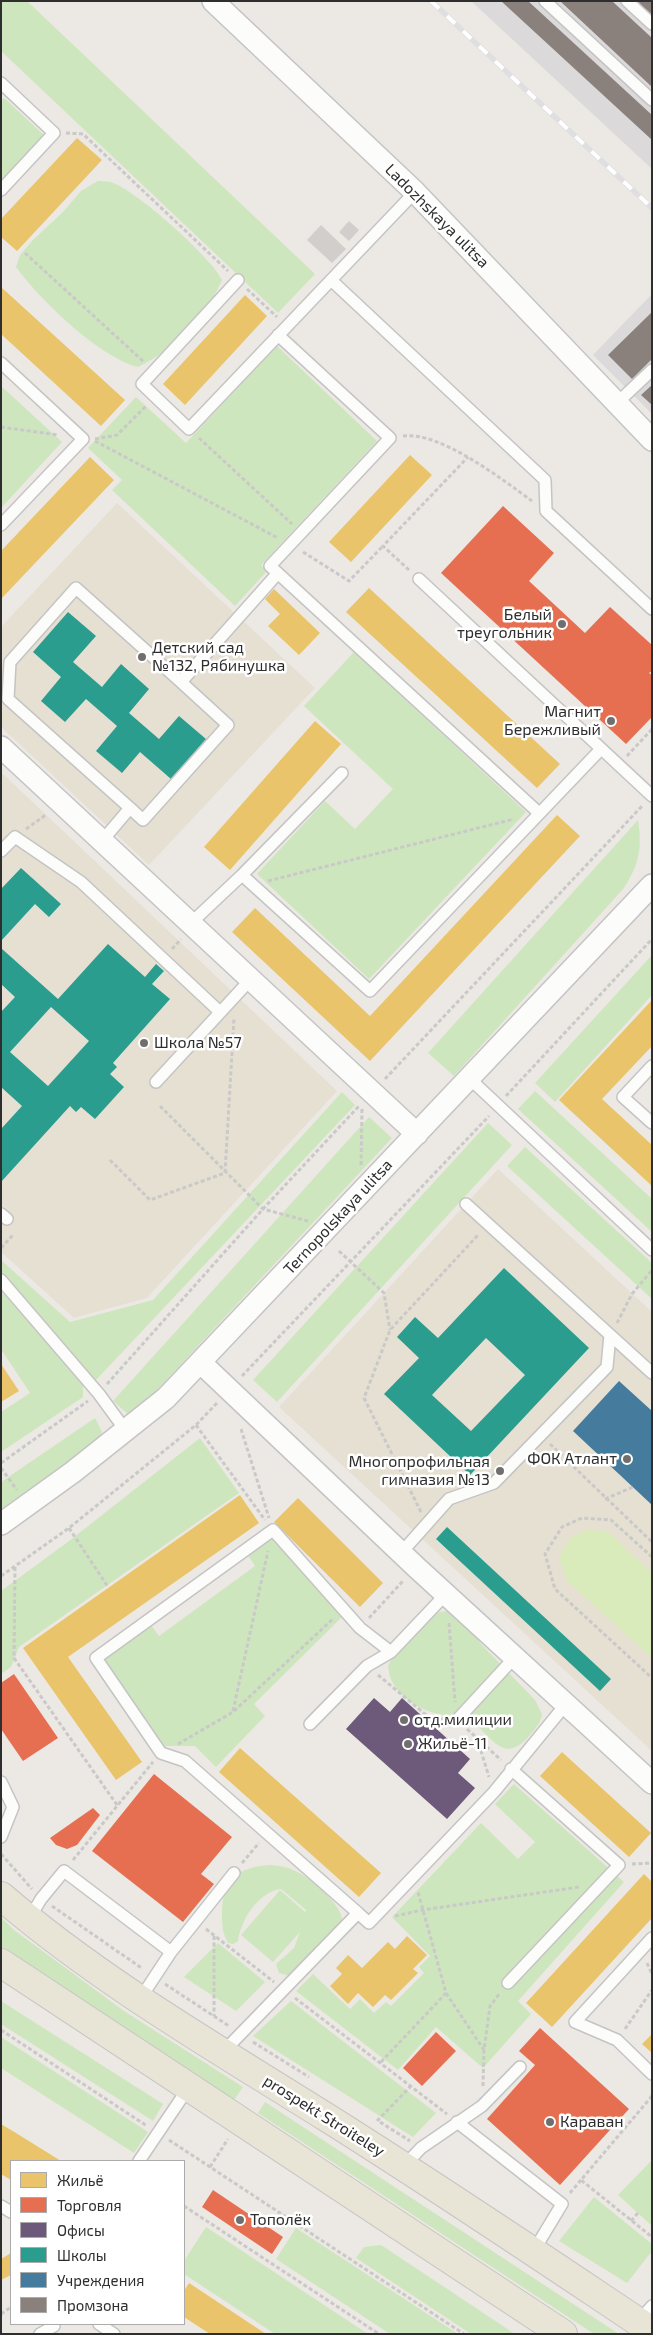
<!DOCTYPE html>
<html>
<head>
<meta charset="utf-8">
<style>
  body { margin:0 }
  #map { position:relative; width:653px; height:2335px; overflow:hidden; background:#ece8e4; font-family:"Exo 2",sans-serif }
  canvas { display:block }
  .frame { position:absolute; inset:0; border:2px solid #2e2e2e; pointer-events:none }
  .legend { position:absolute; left:10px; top:2160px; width:175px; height:165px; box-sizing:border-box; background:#fff; border:1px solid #ababab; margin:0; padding:6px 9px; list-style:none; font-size:15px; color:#2e2e2e }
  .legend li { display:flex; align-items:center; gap:10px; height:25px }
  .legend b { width:25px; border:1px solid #ababab }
</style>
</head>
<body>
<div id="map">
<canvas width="653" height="2335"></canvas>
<div class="frame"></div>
<ul class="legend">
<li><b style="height:14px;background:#e9c46a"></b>Жильё</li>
<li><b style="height:14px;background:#e76f51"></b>Торговля</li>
<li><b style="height:14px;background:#6d597a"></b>Офисы</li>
<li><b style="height:14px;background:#2a9d8f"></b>Школы</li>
<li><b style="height:14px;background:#457b9d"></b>Учреждения</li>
<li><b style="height:14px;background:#8a817c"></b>Промзона</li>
</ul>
</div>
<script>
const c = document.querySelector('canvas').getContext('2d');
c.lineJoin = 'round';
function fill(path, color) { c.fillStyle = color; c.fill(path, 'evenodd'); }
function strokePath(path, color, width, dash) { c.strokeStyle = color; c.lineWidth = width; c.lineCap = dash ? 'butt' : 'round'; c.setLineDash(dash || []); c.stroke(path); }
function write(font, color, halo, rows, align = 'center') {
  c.font = font + ' "Exo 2",sans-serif'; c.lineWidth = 5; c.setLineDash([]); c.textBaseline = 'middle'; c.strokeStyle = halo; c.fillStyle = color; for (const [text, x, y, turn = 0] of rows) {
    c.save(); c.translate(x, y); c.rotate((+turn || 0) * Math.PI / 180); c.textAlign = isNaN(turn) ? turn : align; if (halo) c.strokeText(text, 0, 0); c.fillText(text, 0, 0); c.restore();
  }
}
fill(new Path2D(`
  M471,1h181v168z
  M652,294v120l-59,-59z`), '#dcd9db');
fill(new Path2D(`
  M117,503l198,185 -166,177 -148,-138v-100z
  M1,772l336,319 -190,207 -73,20 -73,-66z
  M498,1169l154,143v439l-373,-344z`), '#e6e0d3');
fill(new Path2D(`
  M1,1h26l288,273 -37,39 -277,-262z
  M4,98l41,38 -44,46v-81z
  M98,181c3,0 8,0 12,1 23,5 103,77 112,98 -16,36 -48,70 -84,87 -39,-10 -99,-68 -122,-100l4,-12 13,-15 30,-28 18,-21z
  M277,346l100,95 -116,124 6,6 -32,35 -123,-116 10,-10 -34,-32 48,-51 50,46z
  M1,386l61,56 -61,66z
  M354,652l172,160 -157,167 -112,-105 68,-73 30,28 38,-40 -89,-83z
  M638,820c4,28 2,43 -14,68l-170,188 -26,-23z
  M652,955v40l-97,107 -20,-19z
  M535,1091l117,108v33l-134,-123z
  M342,1092l13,13 -260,276 -94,-106v-15l69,62 83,-22z
  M369,1117l23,21 -236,253 -27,24 -16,-14z
  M488,1123l24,22 -235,257 -24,-22z
  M525,1147l127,116v36l-145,-133z
  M1,1291l82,91v15l-82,55v-40l29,-19 -29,-44z
  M95,1418l7,14 -4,9 -97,72v-31z
  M200,1438l39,55 -220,154 -8,20 -10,7v-83l68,-50z
  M271,1538l72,78 -89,88 11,12 -49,51 -21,-21h-33l-60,-88 49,-33 8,11 96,-70 -8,-12z
  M448,1611l20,13 13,20 54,56 7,14c-1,9 -7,15 -13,22 -27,32 -40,-5 -61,-18 -8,-5 -15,-3 -23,-3 -20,-2 -44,-15 -53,-34 -3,-4 -3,-11 -4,-15l6,-12 45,-42z
  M514,1784l110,98 -106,119 13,13 -48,54 -47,-41 -38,43 -102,-79 17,-17 37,35 10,-10 14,14 12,-11 5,4 33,-33 -5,-6 11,-11 -38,-39 89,-94 37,36 17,-17 -40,-38z
  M270,1865c7,1 16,1 23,5 16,6 52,36 49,53l-52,53 -11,-3 -3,-9 18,-16 6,-16 -27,30 -32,-27 39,-45 25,22 1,-2 -25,-21c-23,3 -40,31 -43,52l-5,3 -5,-1c-6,-11 -6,-18 -6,-30 0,-33 16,-46 48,-48z
  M1,1917l13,13 110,81 119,76 -11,16 -231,-151z
  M218,1943l47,39 -29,29 -52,-34z
  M1,2001l162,103 -10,17 -152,-97z
  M291,2001l145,112 -23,24 -160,-101z
  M1,2037l147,95 -14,21 -133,-85z
  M265,2102l354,232h-25l-336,-221z
  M652,2160v66l-34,-31z
  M594,2197l58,47v7l-25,32 -68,-42z
  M206,2227l162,107h-93l-91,-60v-13z
  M296,2228l162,106h-68l-114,-75z
  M381,2245l134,89h-44l-115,-76 8,-11z`), '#cee6be');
fill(new Path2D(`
  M586,1530l21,1 45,42v85l-85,-77 -8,-24 11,-19z`), '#d9eabb');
fill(new Path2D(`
  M77,138l25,22 -85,91 -16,-14v-18z
  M1,287l124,113 -24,26 -100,-92z
  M245,295l22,21 -82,89 -22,-21z
  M410,455l22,20 -81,87 -22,-20z
  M90,457l24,23 -113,119v-48z
  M369,588l191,176 -23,24 -191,-176z
  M274,589l46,44 -21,22 -31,-29 12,-12 -15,-15z
  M315,721l26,23 -111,126 -26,-23z
  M557,815l23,21 -210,225 -138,-129 23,-24 115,108z
  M652,1000v46l-50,53 50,46v41l-93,-86z
  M1,1364l18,27 -18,11z
  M240,1495l19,28 -191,134 74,105 -26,18 -93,-132z
  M298,1498l85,85 -23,24 -86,-85z
  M240,1748l141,125 -22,24 -140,-125z
  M562,1752l89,81 -22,24 -89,-81z
  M644,1874l8,8v36l-100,109 -26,-24z
  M407,1936l20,19 -14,14 5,4 -27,27 -6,-5 -12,12 -15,-14 -10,11 -18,-18 12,-12 -6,-6 12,-13 14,13 26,-26 7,7z
  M652,2034v19l-10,-9z
  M1,2124l15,9 45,28h-50v19l-10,-6z
  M11,2253v22l-10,5v-21z
  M189,2283l77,51h-56l-26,-17v-26z`), '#e9c46a');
fill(new Path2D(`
  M503,506l51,47 -25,28 56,52 25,-26 42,38v26l-3,2 3,2v42l-26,27 -185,-171z
  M14,1674l44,64 -35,23 -22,-32v-46z
  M154,1774l78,63 -31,37 13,10 -31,38 -91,-71z
  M93,1808l7,7 -23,30 -10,4 -11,-4 -6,-7z
  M540,2028l89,81 -69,76 -73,-66 48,-54 -16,-14z
  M436,2032l20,19 -34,35 -19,-18z
  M213,2190l70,47 -11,17 -70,-47z`), '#e76f51');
fill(new Path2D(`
  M374,1698l16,14 12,-14 68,61 -12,14 17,15 -28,31 -101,-90z`), '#6d597a');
fill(new Path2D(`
  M68,612l28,24 -23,26 29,25 19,-23 28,25 -20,24 30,26 20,-23 27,23 -35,40 -31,-27 -18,21 -26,-22 21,-25 -31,-27 -21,23 -24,-21 20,-24 -28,-25z
  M21,868l40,36 -12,13 -14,-13 -34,37v-52z
  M108,944l37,33 11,-13 8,7 -12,13 18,15 -57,64 4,4 -7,7 14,13 -29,32 -14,-12 -5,5 -6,-6 -69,76v-53l21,-23 -21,-19v-75l14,-15 -14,-13v-36l57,51zM51,1007l38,34 -41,45 -38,-34z
  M504,1268l85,80 -119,127 -86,-81 35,-36 -22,-21 18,-20 23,21zM486,1338l39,37 -54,56 -39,-36z
  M447,1527l164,152 -11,12 -164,-152z`), '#2a9d8f');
fill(new Path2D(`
  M619,1381l33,30v94l-79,-74z`), '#457b9d');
fill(new Path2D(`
  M501,1h27l124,114v25z
  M560,1h52l40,37v49z
  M637,1h15v14z
  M652,312v47l-20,20 -24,-24z
  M652,385v20l-11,-10z`), '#8a817c');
fill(new Path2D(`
  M349,221l10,9 -10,11 -10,-9z
  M321,225l25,24 -14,14 -25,-23z`), '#d1cecb');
const service = new Path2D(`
  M545,1l107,99
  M627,1l25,23
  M1,83l53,50 -53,57
  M238,280l-96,104 47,45 226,-237
  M331,280l214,200 1,31 106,98
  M278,335l112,103 -120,128 269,247
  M1,363l82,76 -82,86
  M617,403l35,-33
  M419,579l233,217
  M130,808l-122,-109 2,-37 66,-74 105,94
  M102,841l28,-33 13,12 85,-95 -47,-43 97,-109
  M1,851l14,-14 66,45 139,130
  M242,875l128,116 231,-242
  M191,923l51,-48 100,-102
  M652,1066l-29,31 29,26
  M469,1078l183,172
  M156,1082l95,-103
  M466,1204l186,169
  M1,1214l6,5
  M1,1280l98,114 27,37
  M401,1553l48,-54 45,-16 113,-116 3,-32
  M457,1720l58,-63
  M310,1724l57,-58 24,-14 55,-58
  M1,1782l12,25 -12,30
  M358,1913l-173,-152 -24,-8 -65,-95 177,-128 87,98 31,24
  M29,1919l12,-20 23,-28 107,81
  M652,1938l-77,84 42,18 35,34
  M508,1983l111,-118 -108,-96
  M140,1999l31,-47 63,-79
  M223,2052l135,-139 11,10 125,-131 72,-88
  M457,2122l105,82 -29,48
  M139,2161l50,-74
  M404,2166l17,-18 61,-42 38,-39
  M1,2206l10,6
  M638,2322l14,-16
  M99,2324l15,10
  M40,2334l14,-8`);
const minor = new Path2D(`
  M213,1l202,191 237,248
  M1,747l416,387
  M200,1362l216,205 236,216
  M1,1524l72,-52 93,-74 486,-513`);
const primary = new Path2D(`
  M1,1896c99,85 215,152 325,221 110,69 218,142 326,214
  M1,1963l562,371`);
strokePath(service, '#c5c4c5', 14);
strokePath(minor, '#c5c4c5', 24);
strokePath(primary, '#c6c5c4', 30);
strokePath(new Path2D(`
  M66,133l17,1 145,137
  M25,253l119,109
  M247,289l30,28
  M1,427l57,8
  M403,436c37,-5 100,44 129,65
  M199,438l93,86
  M95,439l22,-4 29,-29
  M95,441l183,97
  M303,552l46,29 34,-35
  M409,570l-26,-24 85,-89
  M627,756l25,-27
  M26,829l21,-15
  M268,881l246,-62
  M172,949l9,-10
  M385,1079l258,-274
  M506,1096l146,-157
  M160,1106l103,103 45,12
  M110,1160l40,40 75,-27 9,-155
  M361,1165l1,-56
  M1,1248l12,-13
  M339,1251l45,42 6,37
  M617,1323l15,-29 20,-24
  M242,1376l247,-260
  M107,1384l156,-175 97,-104
  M196,1425l69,95
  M241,1429l28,89
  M550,1444l102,98
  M1,1463l87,-62
  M1,1468l16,22
  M605,1499l28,-12
  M421,1512l-57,-114 26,-68 89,-96
  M69,1528l39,59
  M652,1557l-41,-37 -29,-2 -20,9 -17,27 10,35 97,89
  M15,1567l-1,91 103,147
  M1,1576l68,-48 127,-103 21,-22
  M369,1618l34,-37
  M449,1623l6,79
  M378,1675l53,44h13
  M233,1711l35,-160
  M467,1729l34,31
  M477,1738l12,39
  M178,1744l55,-32 101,-94
  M1,1854l31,35
  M73,1860l80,-98
  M242,1863l17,-20
  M632,1864l20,-1
  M52,1906l91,63
  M395,1916l27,-6 157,-23
  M206,1929l68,53
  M214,1936v80
  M647,1963l5,11
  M165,1984l64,42
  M446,1993l38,57
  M295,1998l152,116
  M625,2029l27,-39
  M1,2030l146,96
  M253,2042l56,35
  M381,2062l65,-69 -28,-101
  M483,2086l1,-36 6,-44 10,-13
  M652,2096l-71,84 71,57
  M377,2121l34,-35
  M380,2122l30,19
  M169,2140l295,194
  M210,2167l18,-28
  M570,2193l11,-13
  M184,2206l195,128
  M631,2221l7,-8
  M1,2314l10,-7`), '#c9c9c8', 3, [4, 2.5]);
strokePath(service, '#fcfcfb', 11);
strokePath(minor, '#fcfcfb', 21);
strokePath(primary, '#e8e4d6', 28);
const rail = new Path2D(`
  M431,1l221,207`);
strokePath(rail, '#dfdfe1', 5.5);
strokePath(rail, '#fff', 4, [11]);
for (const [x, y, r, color] of [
  [562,624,5,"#706f6e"],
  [142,657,5,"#706f6e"],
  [611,721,5,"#706f6e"],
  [144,1043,5,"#706f6e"],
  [627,1459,5,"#706f6e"],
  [500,1471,5,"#706f6e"],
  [404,1720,5,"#706f6e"],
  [408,1744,5,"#706f6e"],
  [550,2122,5,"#706f6e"],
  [240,2220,5,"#706f6e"]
]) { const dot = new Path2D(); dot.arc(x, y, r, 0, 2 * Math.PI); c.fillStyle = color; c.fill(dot); strokePath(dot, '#fff', 2); }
write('16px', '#2e2e2e', '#fff', [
  ["Ladozhskaya ulitsa",437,216,45],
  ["Ternopolskaya ulitsa",338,1217,-47],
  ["prospekt Stroiteley",324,2116,32]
]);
write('16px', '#2e2e2e', '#fff', [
  ["Белый",552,615,"right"],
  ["треугольник",552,633,"right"],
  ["Детский сад",152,648],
  ["№132, Рябинушка",152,666],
  ["Магнит",601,712,"right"],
  ["Бережливый",601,730,"right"],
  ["Школа №57",154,1043],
  ["ФОК Атлант",617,1459,"right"],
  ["Многопрофильная",490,1462,"right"],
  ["гимназия №13",490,1480,"right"],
  ["отд.милиции",414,1720],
  ["Жильё-11",418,1744],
  ["Караван",560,2122],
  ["Тополёк",250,2220]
], 'left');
</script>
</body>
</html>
